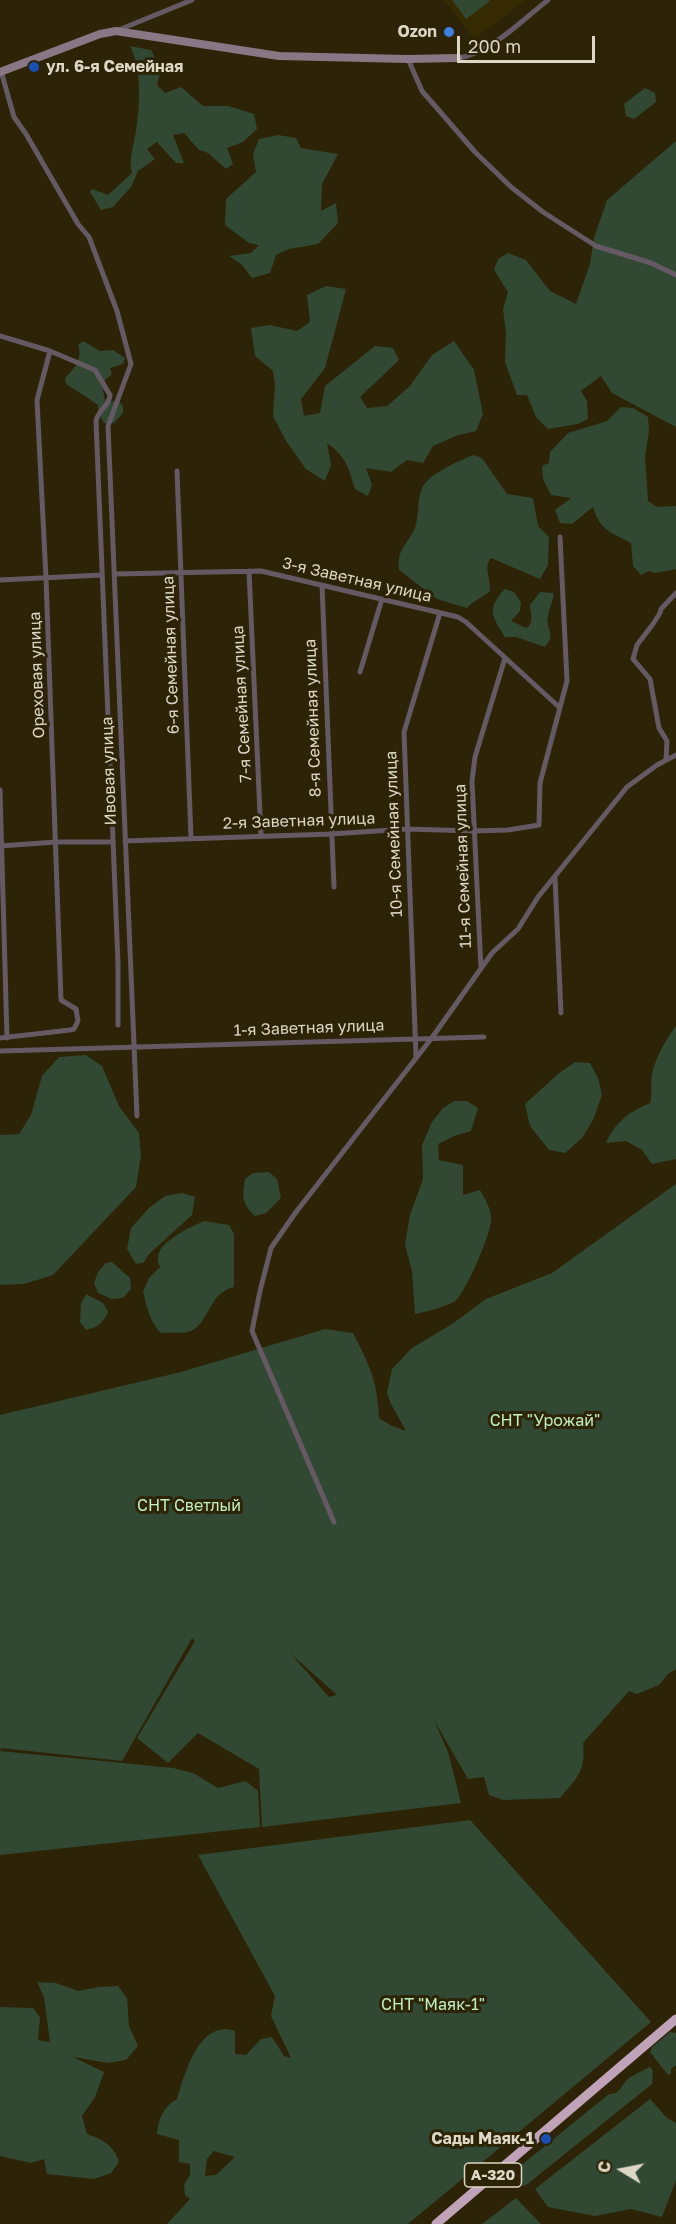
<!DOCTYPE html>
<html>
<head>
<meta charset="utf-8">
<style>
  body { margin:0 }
  #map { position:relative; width:676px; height:2224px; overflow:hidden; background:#2d2306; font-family:"Golos Text",sans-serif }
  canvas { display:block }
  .north { position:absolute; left:592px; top:2140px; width:60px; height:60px; -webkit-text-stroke:4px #2d2306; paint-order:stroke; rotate:280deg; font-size:16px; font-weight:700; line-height:24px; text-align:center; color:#ddd7c6 }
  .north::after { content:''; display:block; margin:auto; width:21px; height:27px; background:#ddd7c6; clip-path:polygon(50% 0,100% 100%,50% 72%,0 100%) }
  .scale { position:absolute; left:457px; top:36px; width:138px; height:27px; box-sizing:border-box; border:3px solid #ddd7c6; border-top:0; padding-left:8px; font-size:18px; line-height:21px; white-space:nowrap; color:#ddd7c6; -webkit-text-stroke:4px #2d2306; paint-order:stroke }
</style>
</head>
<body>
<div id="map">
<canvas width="676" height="2224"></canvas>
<div class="north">С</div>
<div class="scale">200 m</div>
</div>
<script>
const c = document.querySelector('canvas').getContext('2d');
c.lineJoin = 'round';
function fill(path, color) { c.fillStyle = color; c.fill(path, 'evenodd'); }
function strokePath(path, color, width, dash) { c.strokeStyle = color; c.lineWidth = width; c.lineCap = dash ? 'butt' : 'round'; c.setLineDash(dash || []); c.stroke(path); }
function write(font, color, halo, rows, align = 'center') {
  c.font = font + ' "Golos Text",sans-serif'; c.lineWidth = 6; c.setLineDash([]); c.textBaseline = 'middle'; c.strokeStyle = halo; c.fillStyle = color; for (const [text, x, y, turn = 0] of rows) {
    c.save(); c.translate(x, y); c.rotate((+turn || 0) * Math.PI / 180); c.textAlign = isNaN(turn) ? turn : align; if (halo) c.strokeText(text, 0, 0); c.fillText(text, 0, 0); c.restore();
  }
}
fill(new Path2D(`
  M444,0h82l-52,39z`), '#362a03');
fill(new Path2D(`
  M452,0h37l1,1 -24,18z
  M130,46l21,4 10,19 -4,16 8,8 16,-6 22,19h25l26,8 3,15 -14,13 -16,6 6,16 -7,5 -18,-16 -9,-3 -15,-17 -11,2 11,28h-8l-19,-21 -10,7 8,10 -17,12 -7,16 -18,20 -12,3 -11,-18 2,-3 16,6 24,-22c-4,-13 2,-28 4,-42 4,-26 6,-61 -6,-85z
  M645,88l10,5 1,9 -22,17 -8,-3 -2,-12z
  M278,135l18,3 5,10 37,6 -16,30 -1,27 15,-8 2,20 -20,21 -29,5 -13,6 -6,18 -18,5 -10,-13 -13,-9 22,-3 8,-8 -10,-2 -24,-18 1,-26 30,-27 -3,-18 6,-15z
  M676,141v286l-64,-34 -11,-17 -20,15 6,10 1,18 -10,5 -30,5 -12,-12 -9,-22h-10l-12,-33 1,-29 -3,-24 5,-17 -14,-22 4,-11 10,-6 18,7 24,31 26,13 14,-40 4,-26 13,-38z
  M326,286l20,3 -21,79 -24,31 3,17 16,-3 5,-27 50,-40 18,2 6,12 -39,37 7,11 20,-2 23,-20 22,-31 22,-14 20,29 9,44 -7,17 -18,4 -25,11 -10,17 -16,-3 -16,12 -25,-4 6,17 -4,11 -13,-7c-7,-23 -9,-32 -28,-46l4,22 -6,16 -19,-12 -20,-28 -13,-25 2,-31 -2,-14 -18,-15 -4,-28 19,-3 27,6 13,-9 -3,-27z
  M83,341l17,10 13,-1 12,8 -2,6 -13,4 2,6 -10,9 3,19 13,-1 5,5v7l-9,10h-10l-6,-11v-7c-11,-8 -20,-13 -32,-21l-1,-6c10,-10 18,-19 13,-33z
  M621,407l12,1 15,9 1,14 -4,26 3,44 9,6 19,-1v63l-21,4 -6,-2 -8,4 -8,-9 -2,-23c-20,-11 -31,-12 -38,-36l-21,17 -12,-1 -5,-13 16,-12 -20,-3 -8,-16 -1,-13 7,-3 1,-11 18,-19 39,-12z
  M473,455l9,3 25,36 26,4 5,28 11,11 -1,28 -8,14 -49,-21c-8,9 0,21 -1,33 -8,7 -16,9 -23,17l-30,-9 -38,-29c-3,-20 9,-26 16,-42 4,-12 2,-25 6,-37 4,-16 38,-30 52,-36z
  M505,589l9,3 7,10 -1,9 -9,10 15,7c9,-5 4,-15 4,-23l10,-13 14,1c-1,8 -5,15 -6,23 -3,14 9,17 -3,31l-29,-10h-11c-13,-21 -19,-28 0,-48z
  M676,1026v133l-24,5 -10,-14 -16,-9 -20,2c9,-21 23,-31 44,-40 3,-10 0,-19 2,-29 4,-18 14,-34 24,-48z
  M86,1055l16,11 17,40 20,27 2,22 -5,32 -83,88 -29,9 -24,1v-150l19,-1 12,-19 11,-39 17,-19z
  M575,1062l15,1 8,15 4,17 -9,25 -11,18 -17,15 -16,-3 -19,-24 -5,-22 33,-30z
  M454,1101h13l11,7 -7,23 -17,5 -16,8 1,16 24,5v30l17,-5c5,9 12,20 11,30 0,14 -26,74 -36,81 -12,7 -27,10 -40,13l-3,-43 -7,-26 5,-30 13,-36 -1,-34 10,-23 11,-14z
  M269,1172l8,7 4,19 -15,15 -11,3c-13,-12 -13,-20 -10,-37l8,-6z
  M676,1184v485l-8,5 -9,11 -22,9 -8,-3 -46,52c3,28 -6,35 -23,55l-57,2 -14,-5 -5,-18 -16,2 -34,-59 14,32 13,51 -199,24 -3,-58 -61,-36 -30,30 -31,-25 58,-97 -3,-3 -70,123 -121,-13 -1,3 173,17 20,5 25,15 28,-7 12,10 2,36 -260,28v-440l181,-43 144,-43 28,4c17,33 24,47 26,85l11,7 16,6 -15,-27 -4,-11 5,-24 20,-21 40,-24 34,-25 66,-26zM290,1653l46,41v1l-7,2z
  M182,1193l13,4 -3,18 -43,39 -6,9 -7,1 -9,-15 4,-21 18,-20 16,-12z
  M204,1221l25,4 5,9v53c-26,6 -23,34 -43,44 -7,3 -22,1 -30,2 -11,-11 -14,-26 -18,-41l6,-14 11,-11c-1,-3 -3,-6 -2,-10 1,-16 33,-30 46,-36z
  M112,1262l18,16 1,11 -8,9 -11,1 -14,-6 -4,-10 4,-11 8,-9z
  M86,1294l17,9 5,9c-5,11 -10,15 -22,18l-6,-8 1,-18z
  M470,1820l181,202 -243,202h-241l23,-25 -5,-4 -1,-10 6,-10v-11l-11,-2v-22l-22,-6c1,-15 7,-28 20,-35 8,-26 22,-80 58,-68v23l11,1 15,-16 11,-2 12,19 7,2 -20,-42 4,-20 -77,-141zM214,2151l21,6 -19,18 -11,1 2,-17z
  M37,1982l19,1 22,8 21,-4 19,-1 9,12 2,28 9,20 -12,14 -18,3 -35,-6 31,15 -9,25 -13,19 5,18c15,5 27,11 32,28l-8,11 -17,6 -47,-5 -3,-15 -13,4 -31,-7v-149l33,1 7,9 -2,23 12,2 -6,-45z
  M670,2032l6,1v32l-5,4v5l-3,1 -18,-23 2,-5z
  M650,2067l3,4 -1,13 -127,102c-7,-1 -10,-5 -13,-12l5,-8 7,-3 85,-69c12,0 11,-8 19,-15 2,-2 19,-11 22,-12z
  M650,2099l17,19 9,5v57l-14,37 -31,-8 -36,7 -47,-9 -13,-18z
  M516,2198l25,26h-59z`), '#314933');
strokePath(new Path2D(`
  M116,31l76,-31
  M458,58c33,-5 64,-38 90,-58
  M408,59l14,32 53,61 36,35 32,25 53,34 55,17 25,12
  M1,71l13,46 12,17 52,90 11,13 28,74 14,53 -23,62 29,690
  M0,336l50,15 45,19 15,25c-1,12 -12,15 -14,26l22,542v62
  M177,471l14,367
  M249,571l12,265
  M115,574l146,-3 197,46 8,5 93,85
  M0,580l102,-5
  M322,585l12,302
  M360,672l22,-73
  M666,760l1,-19 -8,-13 -9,-49 -17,-20 4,-14 16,-21 7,-11 1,-4 15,-16
  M0,790l7,248
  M125,841l206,-7 76,-5 66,2 35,-1 31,-5 1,-42 27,-102 -7,-144
  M0,846l56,-4h56
  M555,877l6,136
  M481,969l-9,-188 3,-24 30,-99
  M0,1038l70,-8 4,-1 4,-8 -2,-12 -15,-9 -15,-422 -9,-178 13,-49
  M0,1051l484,-14
  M416,1057l-12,-325 36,-119
  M334,1522l-82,-191 8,-40 11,-43 25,-36 135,-173 61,-86 26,-24 20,-32 89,-110 30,-22 19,-10`), '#655963', 5);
strokePath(new Path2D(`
  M0,72l100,-38 16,-3 163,25 129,3 50,-1`), '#8a7786', 8);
strokePath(new Path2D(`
  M436,2224l240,-205`), '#c0a2b9', 9);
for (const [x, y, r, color] of [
  [449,32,6,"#3f7fe0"],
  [34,67,6,"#1a4fb4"],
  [546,2139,6,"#1a4fb4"]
]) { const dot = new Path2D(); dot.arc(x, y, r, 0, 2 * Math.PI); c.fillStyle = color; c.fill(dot); strokePath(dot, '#2d2306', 2); }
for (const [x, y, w] of [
  [493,2175,57]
]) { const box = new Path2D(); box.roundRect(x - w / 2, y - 12, w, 24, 4.5); c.fillStyle = '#2d2306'; c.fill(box); strokePath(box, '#ddd7c6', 1.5); }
write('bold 15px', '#ddd7c6', null, [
  ["А-320",493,2175]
]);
write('bold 16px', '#ddd7c6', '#2d2306', [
  ["Ozon",437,32],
  ["ул. 6-я Семейная",46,67,"left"],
  ["Сады Маяк-1",534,2139]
], 'right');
write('16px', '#ddd7c6', '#2d2306', [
  ["3-я Заветная улица",357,580,13],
  ["6-я Семейная улица",171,655,-92],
  ["Ореховая улица",37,675,-92],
  ["7-я Семейная улица",242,704,-93],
  ["8-я Семейная улица",313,718,-92],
  ["Ивовая улица",109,771,-92],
  ["2-я Заветная улица",299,821,-2],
  ["10-я Семейная улица",394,834,-92],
  ["11-я Семейная улица",463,866,-92],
  ["1-я Заветная улица",309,1028,-2]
]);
write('16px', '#bfefc2', '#2d2306', [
  ["СНТ \"Урожай\"",545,1421],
  ["СНТ Светлый",189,1506],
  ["СНТ \"Маяк-1\"",433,2005]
]);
</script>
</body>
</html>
